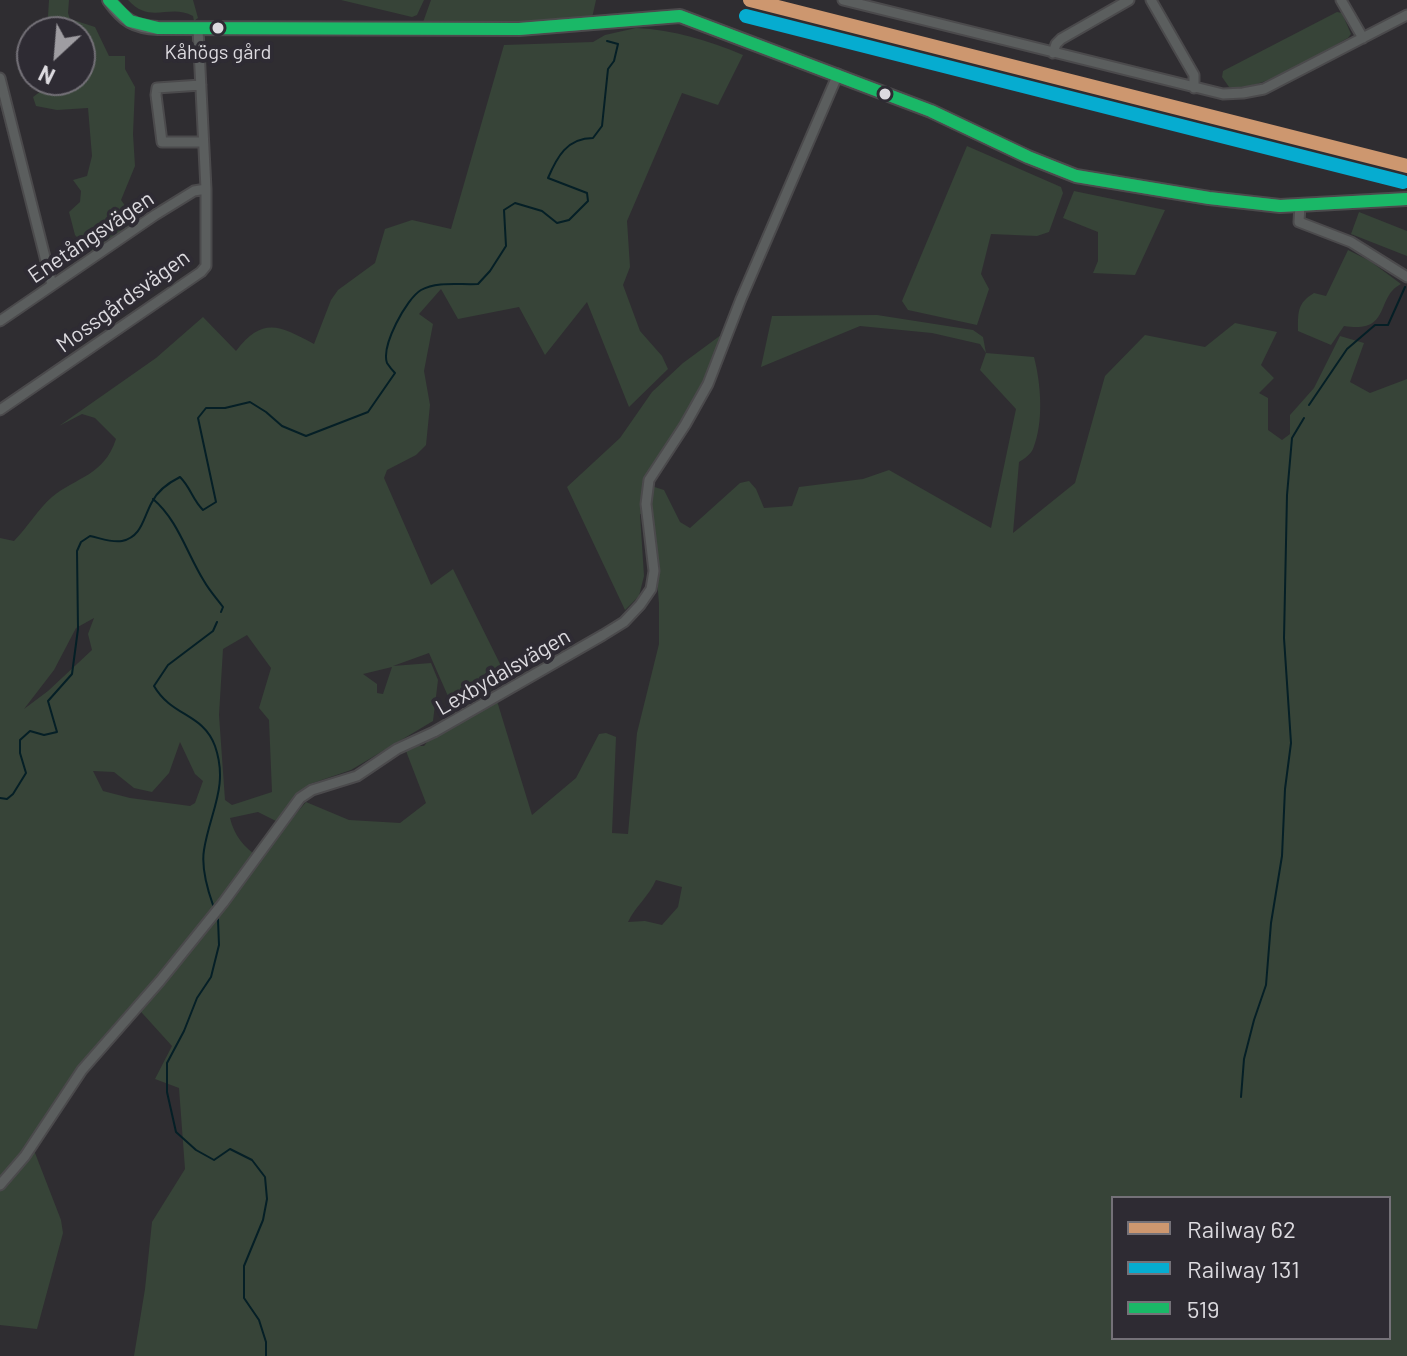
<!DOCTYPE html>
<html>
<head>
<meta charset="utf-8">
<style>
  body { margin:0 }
  #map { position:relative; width:1407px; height:1356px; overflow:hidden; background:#2f2d31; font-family:Barlow,sans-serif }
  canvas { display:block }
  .legend { position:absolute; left:1111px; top:1196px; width:280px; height:144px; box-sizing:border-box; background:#2e2b33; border:2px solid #747178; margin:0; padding:10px 14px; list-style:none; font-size:24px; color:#dcdadf }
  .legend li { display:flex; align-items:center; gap:16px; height:40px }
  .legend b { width:40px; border:2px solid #747178 }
  .north { position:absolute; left:16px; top:16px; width:80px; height:80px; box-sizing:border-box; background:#2e2b33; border:2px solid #747178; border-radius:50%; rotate:206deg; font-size:22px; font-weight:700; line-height:32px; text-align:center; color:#dcdadf }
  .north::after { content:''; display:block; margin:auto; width:28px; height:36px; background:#9f9da2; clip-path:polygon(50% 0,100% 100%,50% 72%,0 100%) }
</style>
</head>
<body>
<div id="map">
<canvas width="1407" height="1356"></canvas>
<ul class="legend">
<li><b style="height:10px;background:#cd976f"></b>Railway 62</li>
<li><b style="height:10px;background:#06acd0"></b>Railway 131</li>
<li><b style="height:10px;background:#1ab867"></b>519</li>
</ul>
<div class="north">N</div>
</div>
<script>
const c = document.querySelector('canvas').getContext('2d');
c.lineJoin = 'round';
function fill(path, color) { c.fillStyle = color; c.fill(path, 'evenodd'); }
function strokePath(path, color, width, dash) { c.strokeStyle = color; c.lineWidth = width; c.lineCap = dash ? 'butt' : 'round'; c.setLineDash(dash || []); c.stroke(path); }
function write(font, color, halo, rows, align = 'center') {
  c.font = font + ' Barlow,sans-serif'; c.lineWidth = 8; c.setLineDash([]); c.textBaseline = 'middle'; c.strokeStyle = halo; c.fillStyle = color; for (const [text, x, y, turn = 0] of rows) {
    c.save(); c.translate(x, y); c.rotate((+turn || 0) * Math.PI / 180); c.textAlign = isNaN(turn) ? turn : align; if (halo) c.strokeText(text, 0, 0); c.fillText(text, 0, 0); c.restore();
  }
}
fill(new Path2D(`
  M49,0h20l-1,13 2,6 25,8 14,29h16v13l10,18 -2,47 2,32 -14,34 10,14 -1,12 -38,27 -17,-18 -6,-23 11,-10 1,-11 -8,-11 14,-4 5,-20 -4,-48 -31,2 -21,-4 -3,-9 23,-17h24v-48h-26l-6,-16z
  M128,0h65l5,18 -4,3 -1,-5c-24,-13 -42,9 -65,-16z
  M341,0h83l-7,15 -5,2z
  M431,0h165l-4,18 -55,6 -115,1z
  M1337,12l5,1 9,21 -3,4c-30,16 -85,54 -119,49l-7,-10 1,-6z
  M636,28c39,2 71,12 107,27l-25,50 -36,-12 -55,128 3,46 -7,18 17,46 22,25 6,13 -39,38 -42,-105 -42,53 -26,-48 -61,12 -17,-30 -22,25 14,10 -9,47 6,34 -4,40 -10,10 -29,15 -3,8 47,107 22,-16 55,111 -53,32 -26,-59 -36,13 38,-3 7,17 -5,41 -82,49 -41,14 -32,38 -20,-10 -28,6c4,17 14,30 29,39l47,-55 43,18 51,3 26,-20 -20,-52 9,-5h9l4,-5 69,-40 35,114 44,-37 23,-44 7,-1 10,4 -4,96 16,1 9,-101 22,-89v-40l-7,-90h-12l4,62 -5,20 -14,14 -58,-123 53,-49 32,-46 31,-29 38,-28 -9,28 -23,49 -39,56 -5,16 19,6 16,32 10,6 50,-45 9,-2 7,8 8,19 28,-2 7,-19 64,-8 26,-9 102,58 25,-119 -36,-39 6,-17 -6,-9 -48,-11 -72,-7 -99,41 11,-51 105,-1 96,15 10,7 3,16 48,4c7,27 10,65 -1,92 -2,5 -9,10 -14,13l-6,71 62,-50 30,-107 40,-41 60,12 30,-24 42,9 -16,33 13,13 -15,15 9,5v32l14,10 8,-6v-19l24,-27 26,-52 24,7 -14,39 20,11 37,-14v977h-1273l11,-67 7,-67 33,-53 -6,-81 -24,-9 17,-33 -39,-43 -31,35 -42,54 -30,48 31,80 2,13 -26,96 -37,-4v-787l14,3c14,-14 23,-31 38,-44 24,-20 52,-21 64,-58l-21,-21 -13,-4 -23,12 97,-68 47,-41 33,34c27,-35 44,-25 78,-7l17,-44 7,-10 37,-27 10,-34 27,-9 39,9 53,-184 89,-3 12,-7zM94,618l-6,16 4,16 -44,41 -24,18 30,-39 22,-42zM247,635l24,33 -12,40 10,12 3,72 -40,13 -7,-5 -6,-85 4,-66zM392,667l-9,27 -6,-1v-9l-14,-10zM180,742l15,32 8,7 -8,22 -5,3 -60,-8 -27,-7 -10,-20 21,1 20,16 18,4 17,-19zM656,880l26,7 -4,20 -16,18 -17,-4 -17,1c7,-15 21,-26 28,-42zM1113,1198h276v140h-276z
  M967,146l94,41 2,6 -14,39 -12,4 -46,-2 -10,40 8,15 -12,36 -69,-15 -6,-9z
  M1074,191l91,19 -30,65 -42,-2 5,-12v-29l-35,-14z
  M1359,212l48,19v25l-56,-22z
  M1348,250l22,11 31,23c-26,13 -9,50 -57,42l-13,19 -33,-14c0,-18 -1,-28 16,-38l12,3z`), '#374438');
strokePath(new Path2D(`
  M1309,405l38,-56 28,-24h13l17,-38
  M153,499c25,21 34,55 51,82 5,9 13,18 19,26l-2,5
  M0,798l7,1 6,-5 13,-21 -6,-20v-13l10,-9 14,4 13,-3 -9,-31 24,-27 6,-45 -1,-78 4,-9 9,-6c10,2 22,7 32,5 20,-4 21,-23 30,-39 6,-12 16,-19 28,-25 11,11 12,22 23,33l13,-8 -18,-84 8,-10h19l25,-6 16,10 16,14 24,10 62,-24 27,-39c-2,-2 -6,-7 -8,-10 -6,-17 19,-64 34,-73 16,-9 39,-5 57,-6l12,-13 16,-25 -2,-36 11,-7 27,8 15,12 12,-3 19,-19 -1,-8 -39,-15c9,-21 19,-40 45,-40l9,-12 6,-57 6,-8 4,-17 -11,-3
  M213,905c-6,-17 -12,-37 -9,-55 6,-38 25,-64 11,-104 -12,-33 -43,-29 -61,-60l14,-21 45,-34 4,-9
  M218,919l1,26 -8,32 -14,21 -13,33 -17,32v29l9,40 20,18 18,10 16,-11 22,11 13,17 2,22 -4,21 -19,46v32l15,22 7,22v14
  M1241,1097l3,-38 10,-39 12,-35 5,-62 11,-67 3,-67 6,-46 -7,-105 3,-143 5,-57 12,-20`), '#051f26', 2);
const street = new Path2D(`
  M843,0l380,94 20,-1 21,-4 143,-74
  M1151,0l43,75v13
  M1341,0l22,38
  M1053,53l3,-9 5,-5 68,-39
  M0,78l52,207
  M201,85l-44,3 -1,7 6,47h41
  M1300,205l-1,17 52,20 56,35
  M0,321l155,-106 39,-24 12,-2
  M0,410l201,-138 5,-6v-77l-8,-160
  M0,1185l25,-29 57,-86 78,-89 63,-78 77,-105 12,-8 45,-14 40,-27 37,-17 169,-97 21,-13 16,-17 11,-16 3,-18 -8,-67 3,-24 36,-55 23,-41 33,-85 97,-225`);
const secondary = new Path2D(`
  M109,0c14,20 25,27 49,28l361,1 161,-13 251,95 97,46 48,19 133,22 71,8 127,-7`);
strokePath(street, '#4b4a4c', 13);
strokePath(secondary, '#4b4a4c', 16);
strokePath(street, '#5b5e5e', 9);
strokePath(secondary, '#5c6161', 12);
strokePath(new Path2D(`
  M109,0l21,21 28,7 361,1 161,-13 251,95 97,46 48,19 133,22 71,8 127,-7`), '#1ab867', 12);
strokePath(new Path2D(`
  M750,0l657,166`), '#cd976f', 14);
strokePath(new Path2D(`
  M746,16l657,166`), '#06acd0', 14);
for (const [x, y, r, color] of [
  [218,28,7,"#dcdadf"],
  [885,94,7,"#dcdadf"]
]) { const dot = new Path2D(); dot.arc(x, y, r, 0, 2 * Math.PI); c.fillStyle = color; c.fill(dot); strokePath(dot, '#2e2b33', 3); }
write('20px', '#dcdadf', '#2e2b33', [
  ["Kåhögs gård",218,52]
]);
write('22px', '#dcdadf', '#2e2b33', [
  ["Enetångsvägen",91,237,-34],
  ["Mossgårdsvägen",123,301,-36],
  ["Lexbydalsvägen",503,672,-30]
]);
</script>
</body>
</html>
